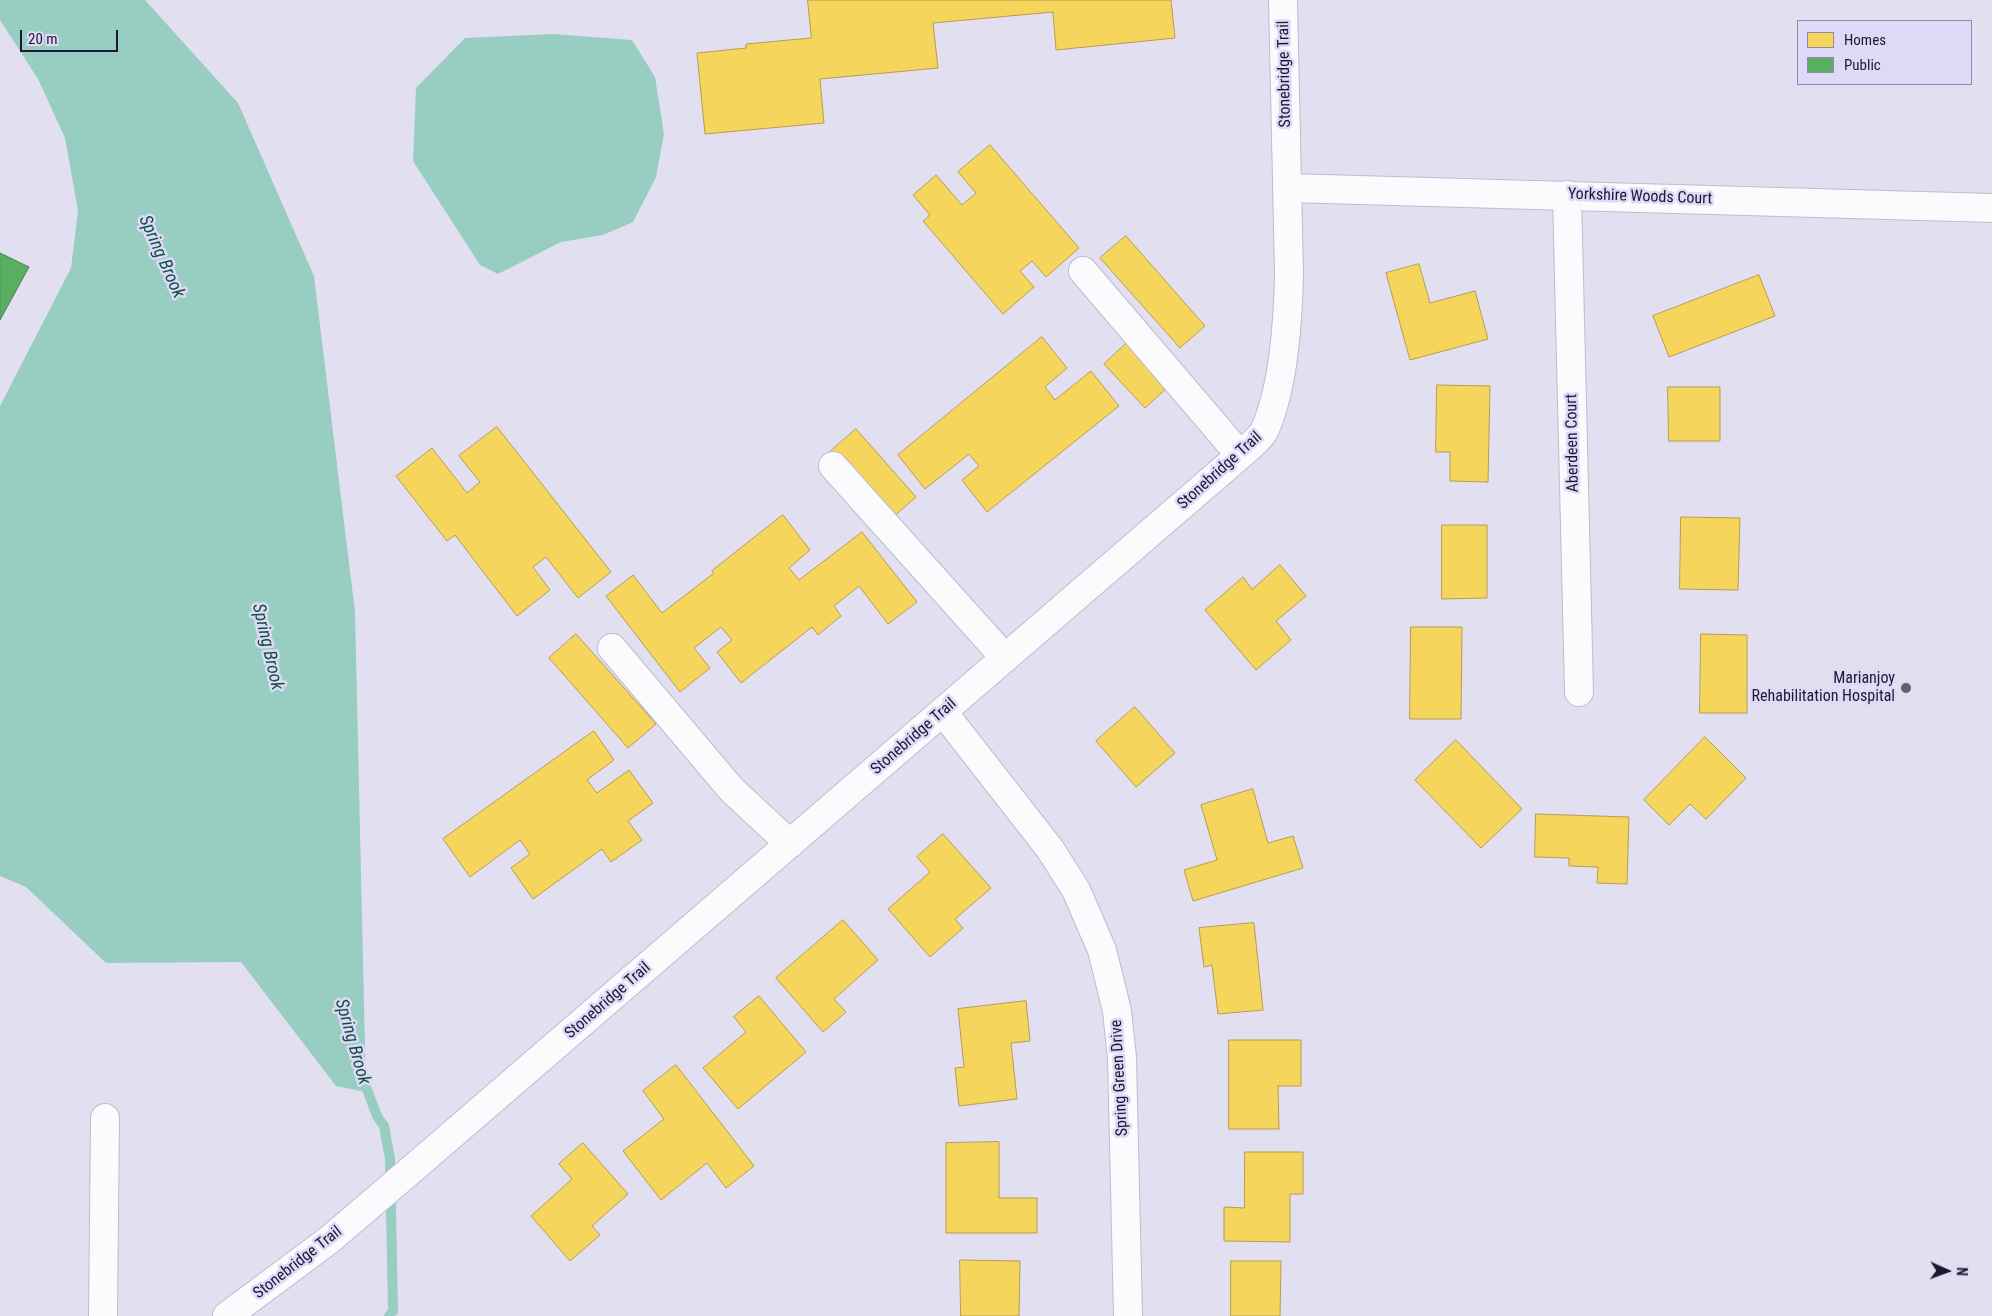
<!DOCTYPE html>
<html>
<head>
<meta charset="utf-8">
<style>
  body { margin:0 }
  #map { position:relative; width:1992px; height:1316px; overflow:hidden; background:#e2e0f0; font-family:"Roboto Condensed",sans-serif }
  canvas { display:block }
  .legend { position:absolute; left:1797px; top:20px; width:175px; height:65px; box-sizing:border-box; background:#ded9f7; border:1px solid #918ba9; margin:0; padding:6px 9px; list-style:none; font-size:15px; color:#1e1733 }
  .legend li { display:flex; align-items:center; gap:10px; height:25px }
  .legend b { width:25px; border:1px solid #918ba9 }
  .north { position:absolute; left:1922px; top:1246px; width:50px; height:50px; -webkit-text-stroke:4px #ded9f7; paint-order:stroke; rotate:92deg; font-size:14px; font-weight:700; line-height:20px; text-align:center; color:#1e1733 }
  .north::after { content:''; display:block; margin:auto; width:18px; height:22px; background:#1e1733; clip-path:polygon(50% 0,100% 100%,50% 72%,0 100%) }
  .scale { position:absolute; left:20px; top:30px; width:98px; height:22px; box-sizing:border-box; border:2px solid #1e1733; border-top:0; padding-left:6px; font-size:15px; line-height:18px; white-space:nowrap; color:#1e1733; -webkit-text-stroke:4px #ded9f7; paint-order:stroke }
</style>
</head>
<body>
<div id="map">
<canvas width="1992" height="1316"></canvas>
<ul class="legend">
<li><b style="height:14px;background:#f6d55c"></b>Homes</li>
<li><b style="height:14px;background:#5aae61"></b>Public</li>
</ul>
<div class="north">N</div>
<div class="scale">20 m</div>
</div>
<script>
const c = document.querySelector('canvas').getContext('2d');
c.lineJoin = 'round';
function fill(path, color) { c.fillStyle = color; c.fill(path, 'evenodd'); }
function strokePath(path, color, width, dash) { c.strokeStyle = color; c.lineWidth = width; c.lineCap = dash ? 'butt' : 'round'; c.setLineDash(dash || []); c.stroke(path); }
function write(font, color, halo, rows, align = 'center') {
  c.font = font + ' "Roboto Condensed",sans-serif'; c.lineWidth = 5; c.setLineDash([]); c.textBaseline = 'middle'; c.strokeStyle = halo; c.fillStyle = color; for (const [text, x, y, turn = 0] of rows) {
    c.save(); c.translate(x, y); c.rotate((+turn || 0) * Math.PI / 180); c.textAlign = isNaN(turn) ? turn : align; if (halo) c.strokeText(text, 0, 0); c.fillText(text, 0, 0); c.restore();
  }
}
fill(new Path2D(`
  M0,0h145l93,103 76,173 41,336 11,480 -30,-6 -95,-124 -135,1 -80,-76 -26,-11v-470l71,-138 7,-57 -13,-73 -27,-59 -38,-59z
  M553,34l79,6 23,37 9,57 -8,43 -23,45 -30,13 -42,7 -63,32 -18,-9 -67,-104 3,-73 49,-50z`), '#98cdc2');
const homes = new Path2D(`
  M808,0h363l4,38 -119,12 -3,-38 -120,11 5,45 -118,11 4,44 -119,11 -8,-81 49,-5v-4l65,-6z
  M990,145l89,103 -33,29 -14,-16 -12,10 14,16 -31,27 -80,-93 7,-6 -17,-20 23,-20 26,30 14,-12 -18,-21z
  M1126,236l79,90 -25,22 -80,-90z
  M1419,264l11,39 45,-12 13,48 -78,21 -24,-87z
  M1759,275l16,41 -106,41 -16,-41z
  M1042,337l25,31 -22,19 10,13 36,-29 28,35 -132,106 -25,-32 17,-14 -10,-12 -44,35 -27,-34z
  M1129,341l40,45 -24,22 -41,-44z
  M1437,385l53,1 -2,96 -38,-1v-29h-14z
  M1668,387h52v54h-51z
  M497,427l114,145 -33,26 -32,-41 -13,10 17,23 -33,26 -62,-81 -8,6 -51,-65 36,-28 35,45 13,-11 -21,-26z
  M856,429l60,68 -26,23 -59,-69z
  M783,515l27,35 -21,18 10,12 63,-48 55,70 -29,22 -29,-38 -25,20 7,10 -23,19 -6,-8 -71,56 -24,-31 15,-12 -11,-13 -27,21 16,20 -30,24 -74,-96 27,-21 29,38 52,-40 -2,-2z
  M1681,517l59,1 -2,72 -58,-1z
  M1442,525h45v73l-45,1z
  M1280,565l26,31 -30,25 15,19 -35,30 -51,-60 38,-33 9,12z
  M1411,627h51l-1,92h-51z
  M576,634l80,90 -28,24 -79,-90z
  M1701,634l46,1v78h-47z
  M1135,707l40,46 -39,34 -40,-46z
  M594,731l20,29 -27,20 10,13 32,-23 24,33 -25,18 14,19 -31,22 -9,-13 -69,50 -22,-31 19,-14 -10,-14 -50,37 -27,-38z
  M1705,737l41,41 -40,41 -16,-15 -21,21 -25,-25z
  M1456,740l66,69 -41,39 -66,-68z
  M1253,789l15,54 25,-7 10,32 -110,33 -9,-31 33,-10 -16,-55z
  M1536,814l93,3 -2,67 -30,-1 1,-16 -29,-1v-8l-34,-1z
  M943,834l48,54 -36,31 8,9 -33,29 -42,-48 42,-37 -13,-15z
  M843,920l35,40 -44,39 12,13 -23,20 -47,-54z
  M1254,923l9,87 -45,4 -6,-49 -8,2 -5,-39z
  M759,996l47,56 -68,57 -35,-41 43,-36 -12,-15z
  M1026,1001l4,40 -19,2 6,56 -58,7 -4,-38 9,-1 -6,-58z
  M1229,1040h72v46h-23l1,43h-50z
  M676,1065l78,101 -28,22 -19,-25 -46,37 -38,-49 41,-32 -21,-28z
  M999,1142v56h38v35h-91v-90z
  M583,1143l45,51 -36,32 8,9 -30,26 -39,-45 41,-37 -13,-15z
  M1245,1152h58v42h-13v48l-66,-1v-34l20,1z
  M960,1260l60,1 -1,55h-58z
  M1231,1261h50l-1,55h-49z`);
fill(homes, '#f6d55c');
strokePath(homes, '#b59c50', 1);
const public = new Path2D(`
  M0,253l29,14 -29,53z`);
fill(public, '#5aae61');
strokePath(public, '#488153', 1);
strokePath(new Path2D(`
  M363,1079l14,37 7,10 6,33 3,152 -4,5`), '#98cdc2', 10);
const minor = new Path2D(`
  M1288,188l704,20
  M1567,195l12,497
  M1083,271l157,184
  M833,466l172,192
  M612,648l119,141 59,55
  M943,712l107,137 26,41 26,60 15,61 5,47 6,258
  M103,1316l2,-198
  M227,1316l102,-76 82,-70 834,-719c6,-6 17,-14 20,-22 19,-43 23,-108 24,-155l-6,-274`);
strokePath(minor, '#bebbd0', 30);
strokePath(minor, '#fbfafd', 28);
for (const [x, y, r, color] of [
  [1906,688,6,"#635d75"]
]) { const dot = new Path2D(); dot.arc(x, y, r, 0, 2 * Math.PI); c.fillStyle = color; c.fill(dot); strokePath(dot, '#ded9f7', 2); }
write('16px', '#1e1733', '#ded9f7', [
  ["Stonebridge Trail",1285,74,-91],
  ["Yorkshire Woods Court",1640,197,2],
  ["Aberdeen Court",1573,443,-91],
  ["Stonebridge Trail",1220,471,-42],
  ["Stonebridge Trail",914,737,-41],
  ["Stonebridge Trail",608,1001,-41],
  ["Spring Green Drive",1120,1078,-93],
  ["Stonebridge Trail",298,1263,-38]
]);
write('16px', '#1e1733', '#ded9f7', [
  ["Marianjoy",1895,679],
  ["Rehabilitation Hospital",1895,697]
], 'right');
write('italic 18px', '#105142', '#ded9f7', [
  ["Spring Brook",161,257,66],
  ["Spring Brook",267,647,77],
  ["Spring Brook",352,1042,74]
]);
</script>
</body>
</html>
